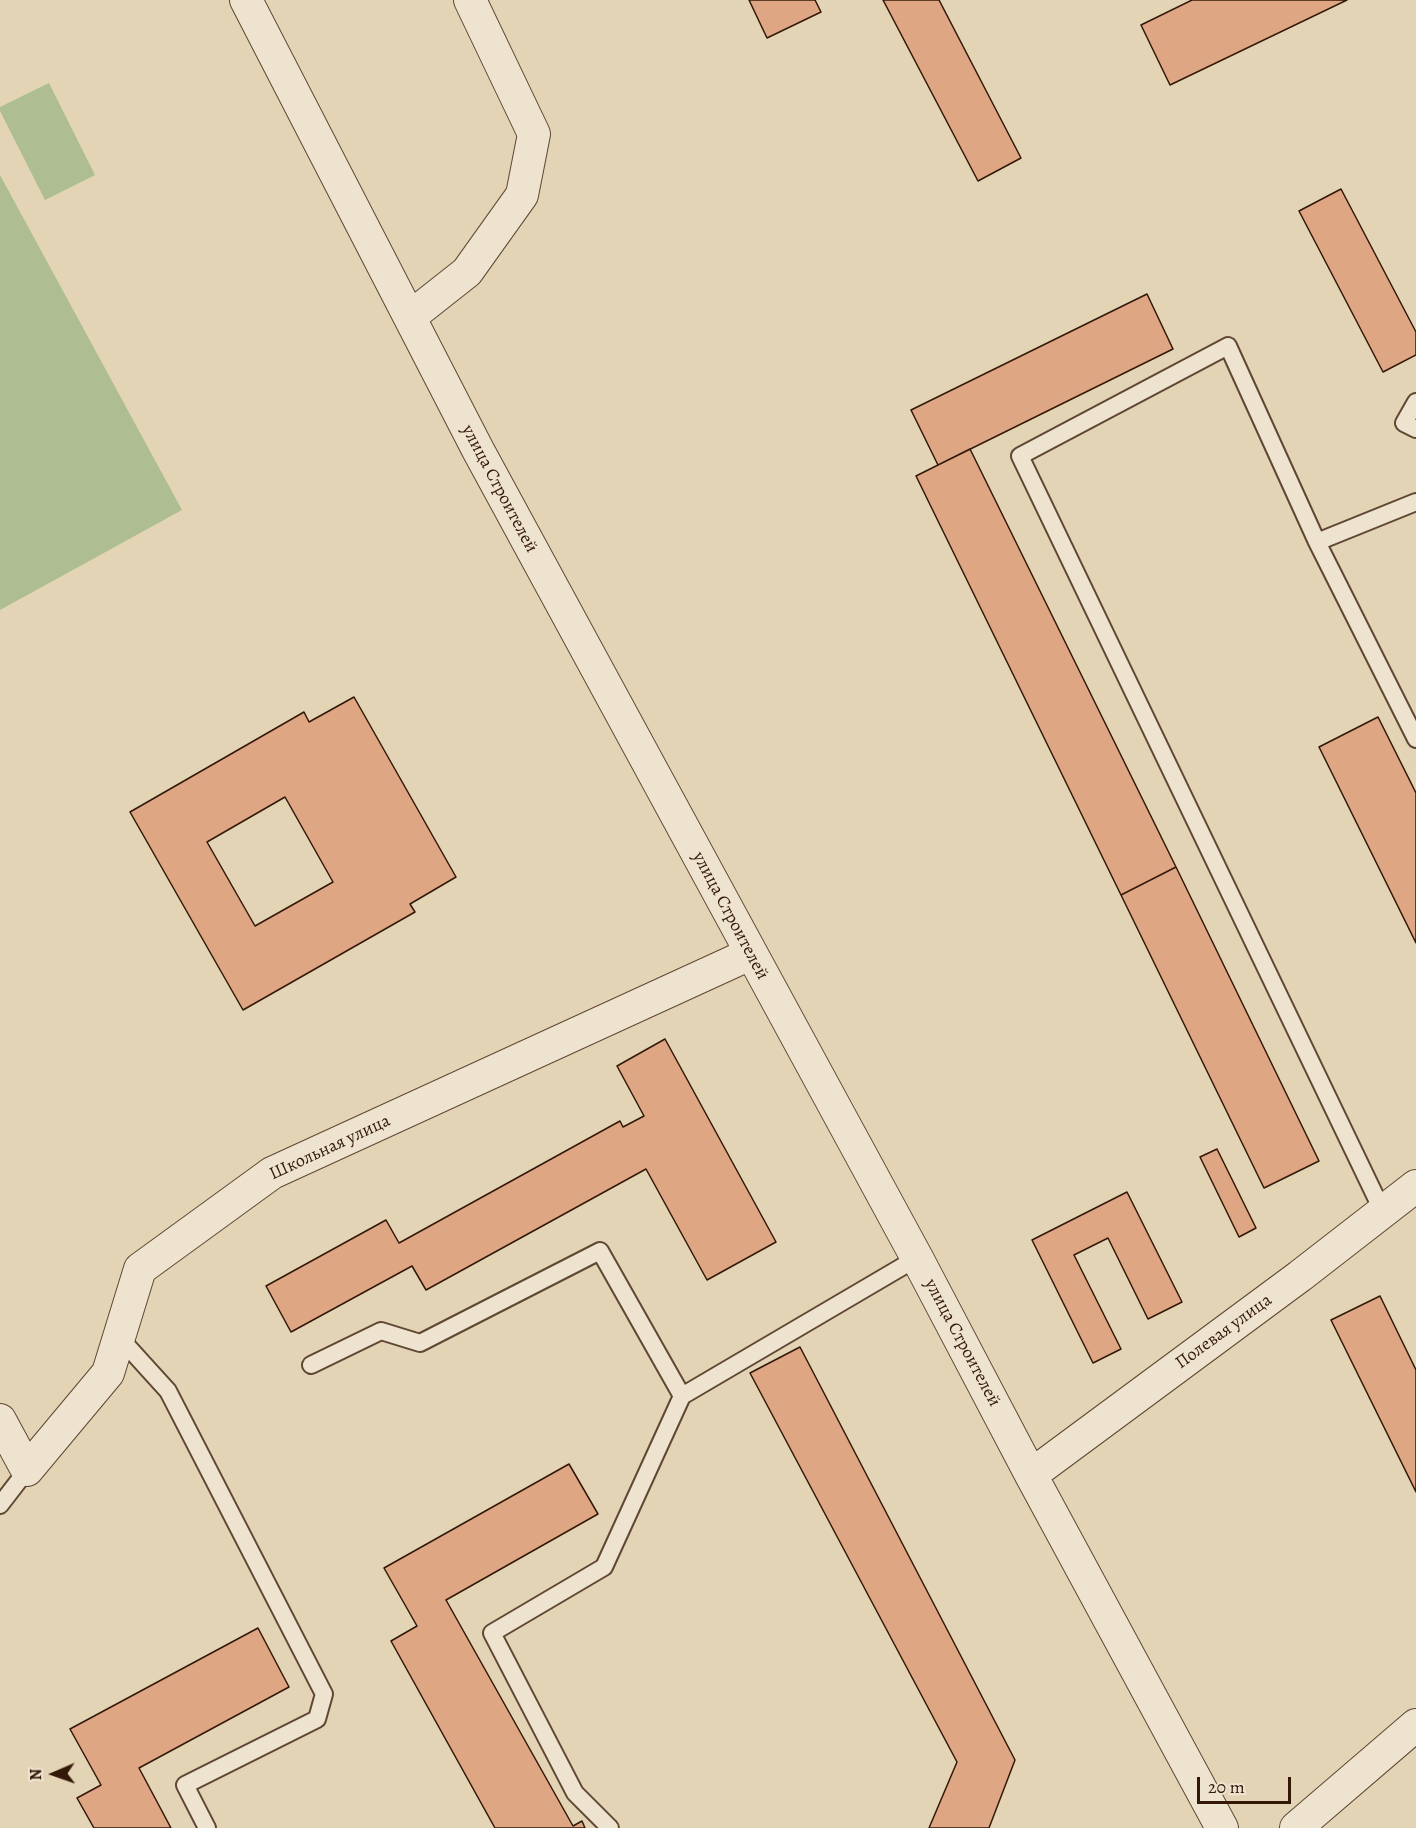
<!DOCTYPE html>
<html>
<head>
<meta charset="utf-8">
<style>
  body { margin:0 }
  #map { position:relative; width:1416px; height:1828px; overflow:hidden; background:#e3d4b5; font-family:Alegreya,serif }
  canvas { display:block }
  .north { position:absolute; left:24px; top:1744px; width:60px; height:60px; -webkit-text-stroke:4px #ede3cf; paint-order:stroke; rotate:268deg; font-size:16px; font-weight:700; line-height:24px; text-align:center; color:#331808 }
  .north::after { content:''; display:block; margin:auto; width:21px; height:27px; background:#331808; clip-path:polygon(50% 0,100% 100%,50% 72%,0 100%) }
  .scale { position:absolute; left:1197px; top:1777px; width:94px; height:27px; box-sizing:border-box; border:3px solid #331808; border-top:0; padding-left:8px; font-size:18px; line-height:21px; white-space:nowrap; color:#331808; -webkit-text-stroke:4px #ede3cf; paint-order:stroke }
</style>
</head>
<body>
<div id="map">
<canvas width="1416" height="1828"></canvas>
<div class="north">N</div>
<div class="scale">20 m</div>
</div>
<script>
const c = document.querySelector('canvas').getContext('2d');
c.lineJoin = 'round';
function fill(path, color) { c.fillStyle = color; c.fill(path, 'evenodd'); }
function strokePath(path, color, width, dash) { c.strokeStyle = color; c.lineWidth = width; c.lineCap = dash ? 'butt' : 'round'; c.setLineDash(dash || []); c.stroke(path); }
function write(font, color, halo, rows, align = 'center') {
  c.font = font + ' Alegreya,serif'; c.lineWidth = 6; c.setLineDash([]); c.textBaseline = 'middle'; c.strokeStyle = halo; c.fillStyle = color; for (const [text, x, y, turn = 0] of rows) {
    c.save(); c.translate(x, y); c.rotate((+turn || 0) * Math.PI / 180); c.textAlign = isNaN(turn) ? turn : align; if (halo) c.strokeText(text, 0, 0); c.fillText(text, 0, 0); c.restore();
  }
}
fill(new Path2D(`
  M49,83l46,92 -50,25 -45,-89v-4z
  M0,175l182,335 -182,100z`), '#aebe92');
const building = new Path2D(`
  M749,0h66l6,12 -54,26z
  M883,0h56l82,158 -43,23z
  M1192,0h155l-177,85 -29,-60z
  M1341,189l75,143v23l-33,17 -84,-161z
  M1147,294l26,55 -235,116 -27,-55z
  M970,449l206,418 -55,28 -205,-419z
  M354,697l102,180 -46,27 5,8 -172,98 -113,-198 174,-100 5,10zM285,797l48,85 -78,44 -48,-84z
  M1378,717l38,76v150l-97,-196z
  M1176,867l143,294 -55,27 -143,-293z
  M665,1039l111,203 -69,38 -61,-111 -220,121 -14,-24 -121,66 -25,-46 120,-66 13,23 221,-122 3,6 21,-11 -27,-50z
  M1217,1149l39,79 -17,9 -39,-80z
  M1127,1192l55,110 -34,17 -40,-81 -34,17 47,94 -28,14 -61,-123z
  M1380,1296l36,74v122l-85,-172z
  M800,1347l215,413 -26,68h-60l28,-66 -207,-389z
  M569,1464l29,50 -152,86 127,226 9,-5 3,7h-90l-104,-187 26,-15 -33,-58z
  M258,1628l31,59 -150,81 32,60h-77l-17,-30 24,-13 -31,-56z`);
fill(building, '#dea683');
strokePath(building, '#331808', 1.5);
const service = new Path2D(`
  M1416,402l-12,21 12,6
  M1317,542l99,-40
  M1383,1212l-363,-756 208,-110 89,196 99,197
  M119,1337l49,54 156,303 -7,25 -132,66 22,43
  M311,1365l70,-34 39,12 180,-92 82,145 235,-138
  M0,1505l27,-35
  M610,1828l-35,-35 -83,-160 112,-66 78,-171`);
const minor = new Path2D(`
  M246,0l232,450 439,808 114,217 191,353
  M410,317l57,-45 55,-77 12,-61 -64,-134
  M0,1420l27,50 81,-97 32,-104 132,-96 478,-219
  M1031,1475l269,-199 116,-90
  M1296,1828l120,-103`);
strokePath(service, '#5f4733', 20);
strokePath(minor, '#5f4733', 34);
strokePath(service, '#ede3cf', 16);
strokePath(minor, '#ede3cf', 32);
write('18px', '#331808', '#ede3cf', [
  ["улица Строителей",499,489,62],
  ["улица Строителей",730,916,62],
  ["Школьная улица",330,1148,-25],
  ["Полевая улица",1224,1332,-36],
  ["улица Строителей",962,1343,62]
]);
</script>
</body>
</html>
